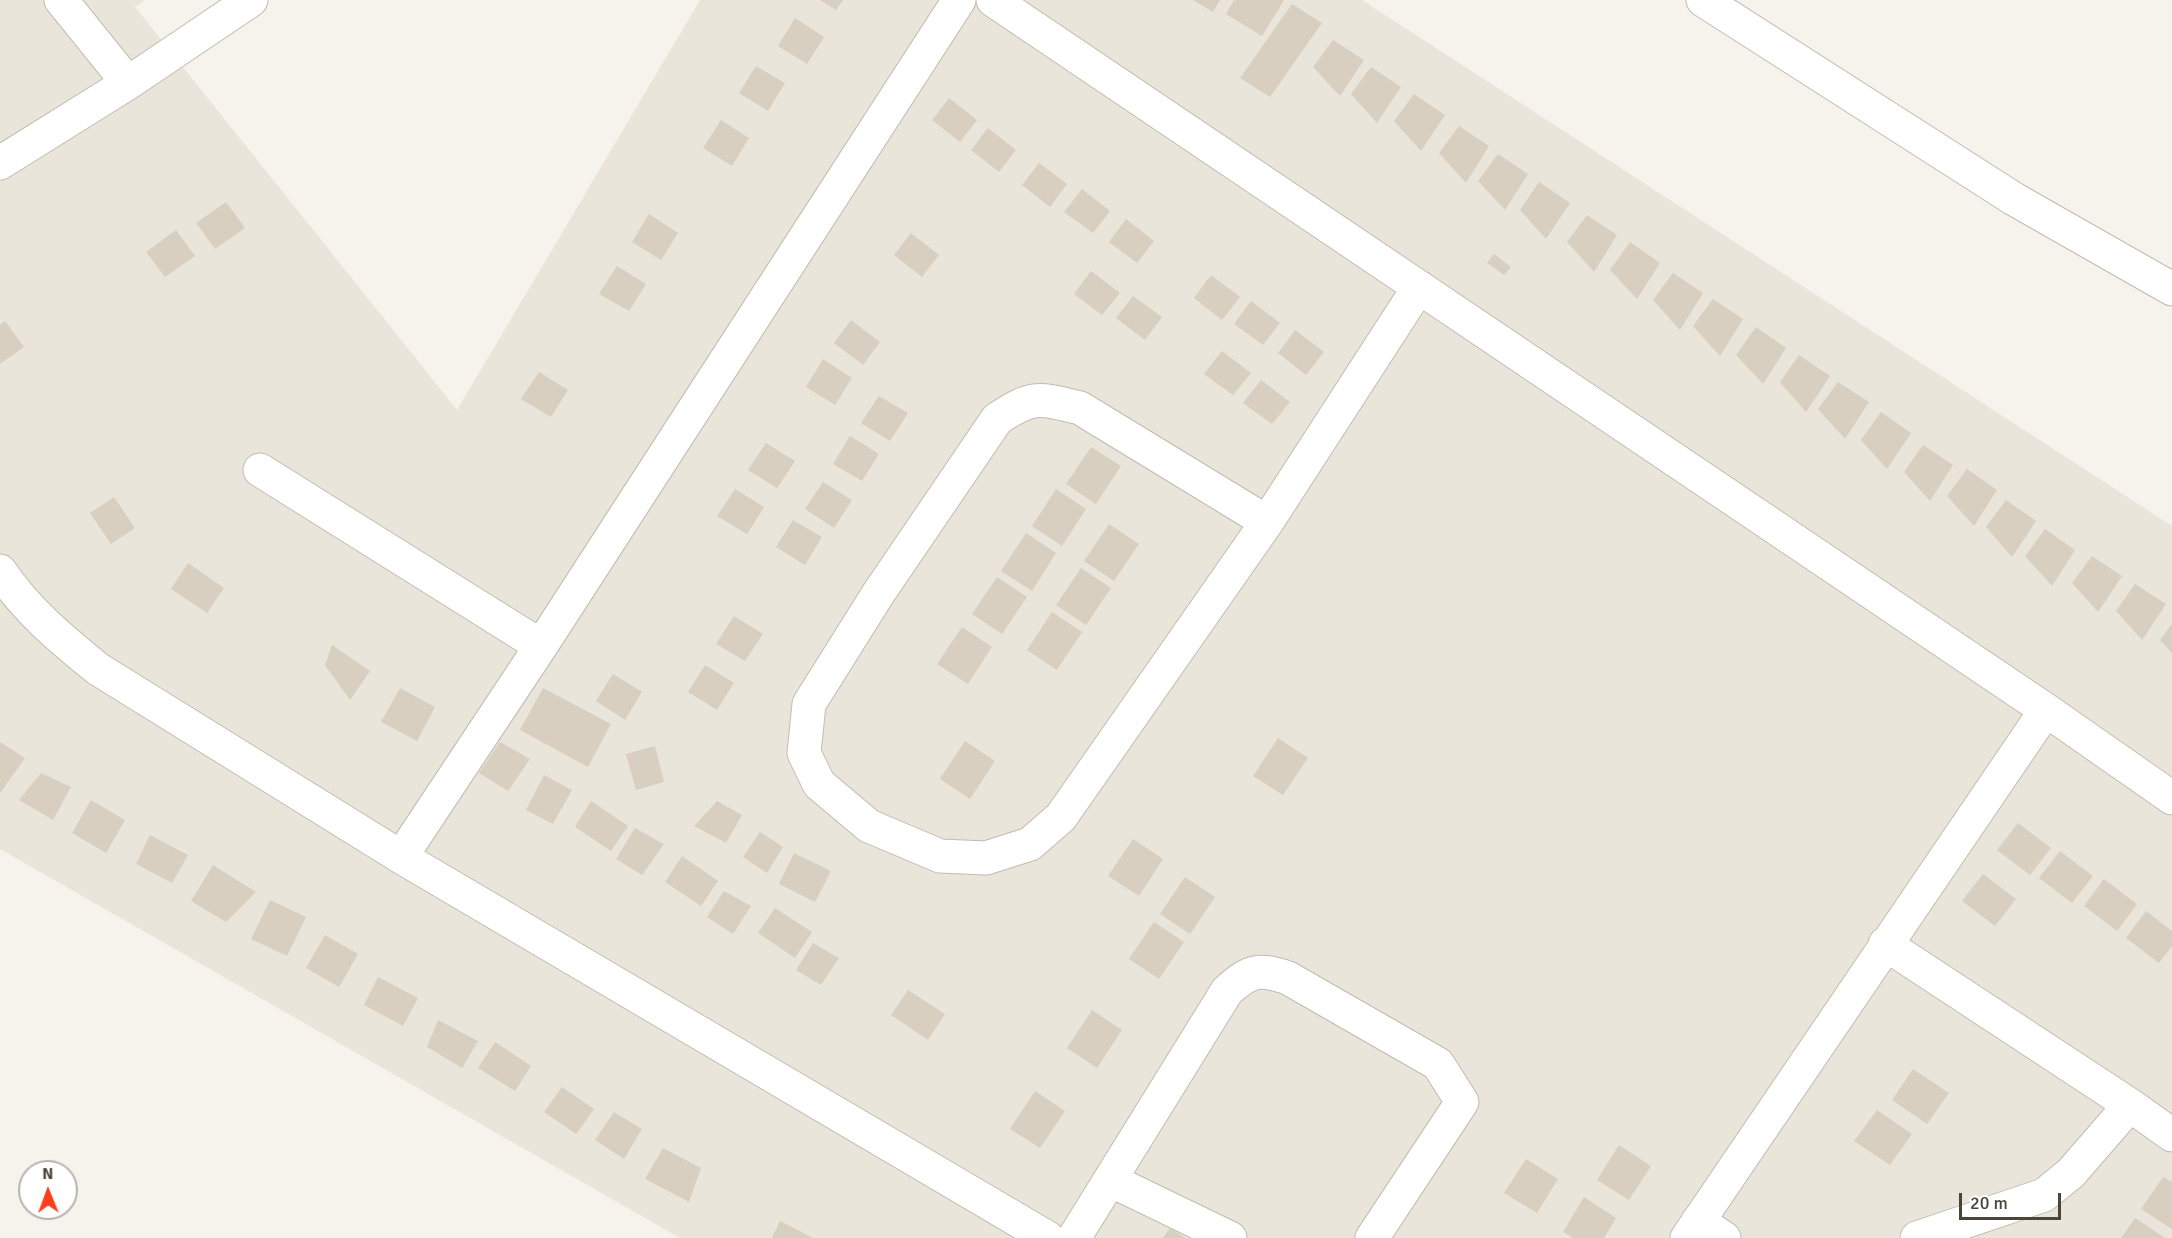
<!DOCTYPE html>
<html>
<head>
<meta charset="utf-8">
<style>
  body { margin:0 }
  #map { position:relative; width:2172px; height:1238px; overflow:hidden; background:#f6f3ec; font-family:Signika,sans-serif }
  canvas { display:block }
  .north { position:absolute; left:18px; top:1160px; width:60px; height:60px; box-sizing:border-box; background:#fff; border:2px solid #b7b4b0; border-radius:50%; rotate:359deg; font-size:16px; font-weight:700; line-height:24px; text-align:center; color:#4b4439 }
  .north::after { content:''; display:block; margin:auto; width:21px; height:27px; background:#fc3f1d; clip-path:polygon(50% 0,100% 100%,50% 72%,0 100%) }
  .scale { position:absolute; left:1959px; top:1193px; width:102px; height:27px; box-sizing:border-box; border:3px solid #4b4439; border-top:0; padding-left:8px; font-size:18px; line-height:21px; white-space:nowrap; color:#4b4439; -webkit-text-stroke:4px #fff; paint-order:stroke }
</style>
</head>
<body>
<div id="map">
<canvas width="2172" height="1238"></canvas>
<div class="north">N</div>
<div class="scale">20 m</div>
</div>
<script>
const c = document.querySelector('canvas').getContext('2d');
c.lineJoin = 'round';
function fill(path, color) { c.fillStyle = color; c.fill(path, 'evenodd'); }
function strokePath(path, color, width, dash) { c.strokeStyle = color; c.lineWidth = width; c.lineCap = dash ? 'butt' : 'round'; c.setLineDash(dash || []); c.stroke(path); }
fill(new Path2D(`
  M0,0h145l-10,7 322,403 243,-410h662l810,526v712h-1492l-680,-389z`), '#eae5da');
fill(new Path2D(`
  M820,0h23l-7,10z
  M1193,0h27l-7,12z
  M1234,0h50l-22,36 -36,-22z
  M1292,4l30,19 -52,74 -30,-19z
  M795,18l29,19 -17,27 -29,-18z
  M1333,40l31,20 -24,36 -27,-29z
  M756,66l29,17 -17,28 -29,-18z
  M1371,67l30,20 -24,36 -26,-29z
  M1414,94l31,21 -24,36 -27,-30z
  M949,98l28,22 -17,22 -28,-22z
  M721,120l28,18 -17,28 -29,-18z
  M1459,126l30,20 -23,37 -27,-30z
  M988,128l28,22 -17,22 -28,-22z
  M1498,154l30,20 -23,36 -27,-29z
  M1039,163l28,21 -17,23 -28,-22z
  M1539,182l31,21 -24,36 -26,-29z
  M1082,189l28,22 -17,22 -29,-21z
  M226,202l19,26 -30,21 -19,-26z
  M649,214l29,19 -17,27 -29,-18z
  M1587,215l30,20 -23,37 -27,-30z
  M1126,219l28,22 -17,22 -28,-21z
  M176,230l19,26 -30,21 -19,-25z
  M911,233l28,22 -17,22 -28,-22z
  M1630,242l30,21 -23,36 -27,-29z
  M1494,254l17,13 -7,8 -17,-12z
  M617,266l29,18 -17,27 -30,-17z
  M1091,271l29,22 -18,22 -28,-21z
  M1673,273l30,20 -23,37 -27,-30z
  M1211,275l29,22 -18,23 -28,-22z
  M1133,296l29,21 -17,23 -29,-22z
  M1713,299l30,20 -23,37 -27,-30z
  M1251,301l29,22 -17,22 -29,-21z
  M851,320l29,22 -17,23 -29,-22z
  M5,321l19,26 -24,17v-39z
  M1756,327l30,21 -23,36 -27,-29z
  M1295,330l29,22 -18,23 -28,-22z
  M1222,351l29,22 -18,22 -29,-21z
  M1799,355l31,21 -24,36 -26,-30z
  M823,359l29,19 -17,27 -29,-18z
  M539,372l29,18 -17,27 -30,-18z
  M1261,380l29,22 -18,22 -29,-21z
  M1838,382l31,20 -24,37 -27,-30z
  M879,396l29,17 -18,28 -29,-18z
  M1881,412l30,21 -24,36 -26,-29z
  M850,436l29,18 -17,27 -29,-17z
  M766,443l29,18 -18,27 -29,-18z
  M1923,445l30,20 -23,36 -26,-29z
  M1091,447l30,19 -25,38 -30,-20z
  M1967,469l30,21 -23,36 -27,-30z
  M823,482l29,18 -18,28 -29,-19z
  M735,489l29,18 -17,27 -30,-18z
  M1056,489l30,20 -24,37 -30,-20z
  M114,497l21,31 -24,16 -21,-31z
  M2006,500l30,21 -24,36 -26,-30z
  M793,520l29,17 -17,28 -29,-18z
  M1109,524l30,20 -25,37 -30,-20z
  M2045,529l30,21 -23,36 -27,-30z
  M1026,533l30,20 -24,38 -31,-20z
  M2092,556l30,20 -24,36 -26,-29z
  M188,563l36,25 -17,25 -36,-24z
  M1081,568l30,20 -25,37 -30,-20z
  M997,577l30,20 -25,37 -30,-20z
  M2135,584l31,20 -24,36 -26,-29z
  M1052,612l30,20 -25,38 -30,-20z
  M734,616l29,18 -18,27 -29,-17z
  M2172,624v29l-12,-13z
  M962,627l30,20 -24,37 -31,-20z
  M332,645l38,26 -20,29 -25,-35z
  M705,665l29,18 -17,27 -29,-18z
  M613,674l29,18 -17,28 -29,-19z
  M400,688l35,19 -18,34 -36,-19z
  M543,688l68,36 -23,43 -68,-37z
  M1278,738l30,20 -25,37 -30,-19z
  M965,741l30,20 -25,38 -30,-20z
  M0,742l25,16 -25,35z
  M500,742l30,17 -22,32 -29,-18z
  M655,746l9,36 -28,8 -10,-36z
  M41,773l30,14 -18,33 -34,-20z
  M544,775l28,15 -19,34 -27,-14z
  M91,800l34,20 -19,33 -34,-20z
  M591,801l37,25 -17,25 -36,-24z
  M717,801l25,14 -16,28 -32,-17z
  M2018,823l33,25 -21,27 -33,-25z
  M635,828l29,16 -22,31 -26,-16z
  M760,832l23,15 -16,26 -24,-16z
  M150,835l38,20 -16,28 -36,-19z
  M1133,839l30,20 -24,37 -31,-20z
  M2060,851l33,25 -21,27 -33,-25z
  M794,853l37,18 -16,31 -36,-18z
  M682,856l36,25 -17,25 -36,-24z
  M213,865l43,27 -30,30 -35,-21z
  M1983,874l33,25 -21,27 -33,-25z
  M1185,877l30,20 -25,37 -30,-20z
  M2104,879l33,25 -20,27 -33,-25z
  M724,891l27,15 -18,28 -26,-17z
  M270,900l36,17 -19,39 -36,-17z
  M775,908l37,24 -17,26 -37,-25z
  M2146,911l26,20v15l-13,17 -33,-25z
  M1154,922l30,20 -25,37 -30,-20z
  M325,935l33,19 -19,33 -33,-19z
  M813,943l26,15 -18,27 -25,-15z
  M378,977l40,21 -15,28 -39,-21z
  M908,990l37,24 -17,26 -37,-25z
  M1092,1010l30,20 -25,38 -30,-20z
  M438,1020l40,21 -16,27 -35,-21z
  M495,1042l36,24 -16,25 -37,-23z
  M1913,1069l36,24 -22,31 -35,-24z
  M562,1087l32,22 -18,25 -32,-22z
  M1035,1091l30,20 -25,37 -30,-19z
  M1877,1110l35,24 -22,31 -36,-24z
  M614,1112l28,17 -18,30 -29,-19z
  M1619,1145l32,21 -22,34 -32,-20z
  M663,1148l38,20 -12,34 -44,-23z
  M1526,1159l32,20 -21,34 -33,-20z
  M2163,1177l9,5v47l-31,-20z
  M1584,1197l32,21 -12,20h-31l-10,-6z
  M2135,1218l30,20h-44z
  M780,1221l33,17h-41z
  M1170,1228l15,10h-22z`), '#d8cfc1');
const minor = new Path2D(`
  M61,0l67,83
  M993,0l1053,710 126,88
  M1703,0l311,199 158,90
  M0,163l128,-80 123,-83
  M260,470l281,176
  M1267,522l-187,-114c-42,-10 -47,-13 -83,11l-119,175 -69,110 -5,49 15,31 50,42 71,30 46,2 44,-14 31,-27 206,-295 152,-235
  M0,571c27,40 61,68 98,98l303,188 647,381
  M401,857l140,-211 418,-646
  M1885,944l245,161 42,30
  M1110,1180l120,58
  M1698,1221l26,17
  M1074,1238l153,-247c23,-21 32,-23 61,-13l150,86 24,38 -90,136
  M1687,1238l359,-528
  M1917,1238l127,-43 27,-22 59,-68`);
strokePath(minor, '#c2bbae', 35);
strokePath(minor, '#fff', 33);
</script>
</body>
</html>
